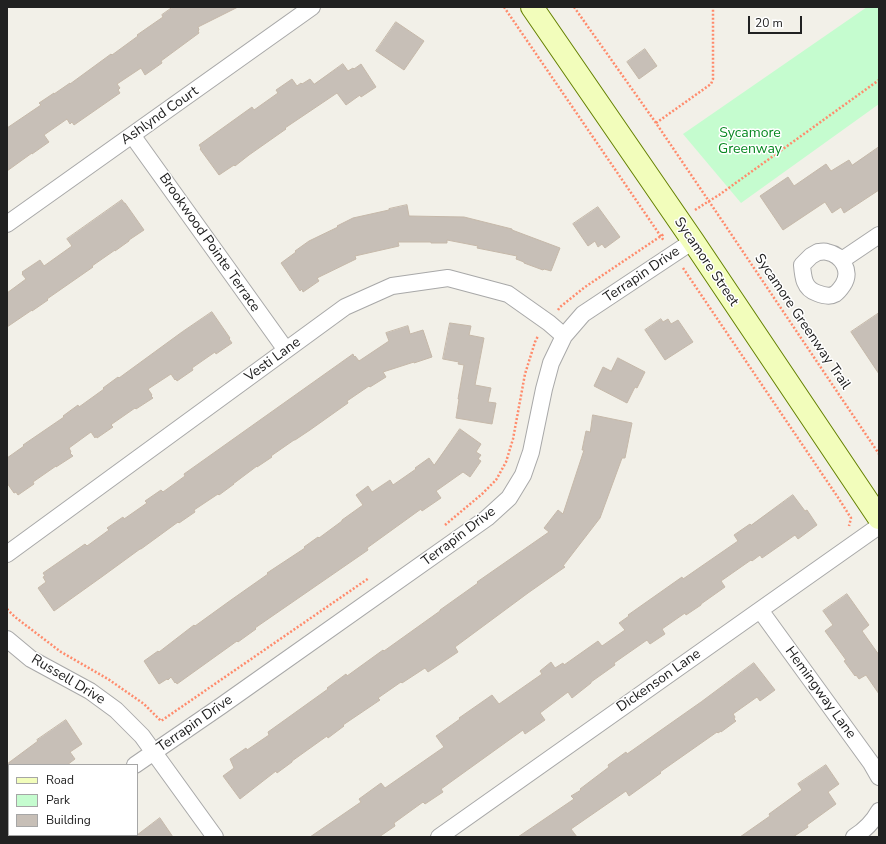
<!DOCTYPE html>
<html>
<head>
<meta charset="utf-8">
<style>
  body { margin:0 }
  #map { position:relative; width:886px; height:844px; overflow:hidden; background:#f2f0e8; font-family:"Nunito Sans",sans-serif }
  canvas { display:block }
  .frame { position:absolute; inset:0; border:8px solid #212121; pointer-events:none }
  .legend { position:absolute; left:8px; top:764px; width:130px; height:72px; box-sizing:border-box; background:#fff; border:1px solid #a6a6a6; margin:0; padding:5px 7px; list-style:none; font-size:12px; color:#212121 }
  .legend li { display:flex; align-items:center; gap:8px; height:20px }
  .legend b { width:20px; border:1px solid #a6a6a6 }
  .scale { position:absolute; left:748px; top:16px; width:54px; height:18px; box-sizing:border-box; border:2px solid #212121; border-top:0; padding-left:5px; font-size:12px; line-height:14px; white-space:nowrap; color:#212121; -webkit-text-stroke:3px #fff; paint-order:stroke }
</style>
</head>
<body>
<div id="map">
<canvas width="886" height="844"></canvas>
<div class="frame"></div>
<ul class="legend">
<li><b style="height:5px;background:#f2fdbb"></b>Road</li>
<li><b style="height:11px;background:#c5fccf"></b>Park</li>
<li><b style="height:11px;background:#c7bfb7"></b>Building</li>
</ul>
<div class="scale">20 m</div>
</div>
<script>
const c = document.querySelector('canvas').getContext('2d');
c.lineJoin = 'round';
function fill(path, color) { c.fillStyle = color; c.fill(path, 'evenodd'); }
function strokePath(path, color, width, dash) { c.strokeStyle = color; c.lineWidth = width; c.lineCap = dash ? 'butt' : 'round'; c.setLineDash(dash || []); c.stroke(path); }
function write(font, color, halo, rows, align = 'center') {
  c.font = font + ' "Nunito Sans",sans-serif'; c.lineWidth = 3; c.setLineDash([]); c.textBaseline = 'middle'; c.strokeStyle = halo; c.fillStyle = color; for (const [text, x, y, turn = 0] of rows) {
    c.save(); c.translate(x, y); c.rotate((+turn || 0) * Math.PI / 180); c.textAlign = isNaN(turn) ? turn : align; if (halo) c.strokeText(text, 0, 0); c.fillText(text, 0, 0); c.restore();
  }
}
fill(new Path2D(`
  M867,7h12v97l-138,99 -58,-69z`), '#c5fccf');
const building = new Path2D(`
  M173,7h65l-40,20 1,3 -1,1 1,2 -38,28 1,2 -17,12 -4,-7 -24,16 3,4 -2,2 2,3 -46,32 -2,-3 -2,2 -3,-5 -23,16 5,7 -17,12v-1l-25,18v-43l34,-23 -2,-2 15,-10v1l16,-11v1l41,-30 1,1 26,-19 -1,-1 26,-18 -1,-2z
  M396,22l28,19 -20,29 -28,-19z
  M645,49l12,17 -18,13 -12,-17z
  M343,64l5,7 5,-3 1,1 7,-5 15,23 -15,10 -1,-2 -14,10 -9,-12 -52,35 1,1 -37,26 -14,11 -1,-1 -15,10 -19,-26 1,-1 -2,-3 53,-38 2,3 24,-17 -2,-3 16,-11 5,7 4,-3 1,1 8,-5 4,5z
  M879,147v43l-35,23 -3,-6 -9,6 -7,-11 -42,28 -23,-34 28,-19 6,9 32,-22 5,7 18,-11 3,5z
  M122,200l2,3h1l19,27 -15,10v1l-14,10v-1l-23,16 1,1 -46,32 1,1 -16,11v-1l-25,17v-34l19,-14 -4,-5 1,-1 -1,-1 18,-12 4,6 28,-20 -5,-7z
  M407,205l2,11 55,1 48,12v1l48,18 -9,23 -7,-2 -1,1 -19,-7v-1l-8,-3 1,-3 -40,-8 1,-2 -31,-6v3h-16v-1h-33l1,4 -44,10 1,3 -39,19 2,3 -16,11 -1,-3 -2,2 -19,-28 15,-11 -1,-1 14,-10 29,-14 -1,-1 16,-8 36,-8v-1z
  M598,207l22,30 -15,11 -3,-4 -4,3 -3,-6 -7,5 -15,-22z
  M212,312l18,26 -1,1 3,4 -16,11 -1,-2 -23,16 1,2 -16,11 -1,-2 -1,1 -4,-6 -23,15 4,6 -1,1 2,2 -17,11 -1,-1 -23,16 -1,1 2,2 -16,11 -1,-2 -1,2 -4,-6 -22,16 2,4 -1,1 3,3 -17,11v-1l-23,16 1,2 -16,11 -2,-3 -2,1 -7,-10v-25l17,-12 -1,-1 41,-28 -1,-1 15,-11 1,2 25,-18 -1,-1 15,-11 1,1 63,-46z
  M879,313v61l-28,-42z
  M661,319l2,3 5,-3 3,5 7,-4 15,22 -28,18 -20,-30z
  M450,323l21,3 -2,9 15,3 -9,47 16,3 -3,14 8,1 -4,21 -36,-6 3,-19h-1l6,-34 -6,-1 1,-2 -16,-3z
  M408,326l2,8 13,-4 9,27 -18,6v-1l-31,10 3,5 -16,10 -1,-1 -22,15 1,2 -38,27 -15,10h-1l-23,16 1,1 -15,10v-1l-24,18h1l-15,11 -1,-1 -24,16 1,2 -16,11 -1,-1 -37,27h-1l-37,27 -49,35 -16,-23 8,-6 -3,-5 2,-1 -2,-3 42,-29 2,2 22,-16 -2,-2 16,-11 1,2 23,-16 -2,-2 16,-11 2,2 22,-16 -1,-2 169,-120 1,3 1,-1 4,5 30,-20 -3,-8z
  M618,358l27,14 -8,16 -2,-1 -8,16 -33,-17 9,-19 8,4z
  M593,415l39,8 -7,35h-3l-22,60 -37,48 2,1 -37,26 -73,54 3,5 -30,20 -3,-4 -23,15 -1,-1 -23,16 2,2 -37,25 1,1 -16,12 -1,-2 -35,25v1l-15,11 -1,-2 -36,28 -17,-23 11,-8 -4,-9 16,-11 1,2 22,-15 -1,-3 60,-43 -1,-1 19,-14 1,2 36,-26 1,1 56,-40v-1l38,-27 -1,-1 72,-50 -5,-4 14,-18 5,4 21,-64h-2l4,-19 4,1z
  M460,429l21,15 -5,8 5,3 -3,4 3,2 -11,16 -7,-5 -27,19 5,7 -19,13 -1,-2 -54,39 1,2 -113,78 1,1 -18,13 -1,-1 -60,43 -1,-2 -1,1 -4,-6 -3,3 -1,-1 -8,5 -15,-23 14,-10 1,1 35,-27 1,1 36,-26 37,-26 -1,-1 38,-25 -1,-1 14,-10 1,1 23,-17v-1l21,-15 -7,-10 12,-9 4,6 18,-12 3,5 23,-16 -1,-1 14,-10 5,7z
  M793,495l12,16 2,-1 10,15 -19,14 -3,-4 -33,23 -2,-3 -8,6 -1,-1 -30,21 4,6 -24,17v1l-15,10 -1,-2 -23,16 3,5 -15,10 -3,-4 -33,23 1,2 -24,17v1l-19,15 -4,-6 -28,21 5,7 -20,14 -2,-4 -82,59 2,3 -18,12 -2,-2 -29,21 1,3 -16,11h-69l51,-35 -2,-3 22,-16 4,5 59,-41 -8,-11 24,-17 -1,-1 33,-23 7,9 43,-30 -2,-3 11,-9 4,6 8,-5 1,2 34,-24 4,5 23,-16 -6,-7 10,-7 -1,-1 54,-38 1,2 55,-38 -4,-6 16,-11 1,1z
  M847,594l22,31 -7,6 17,24v39l-13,-19 -7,4 -3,-4 -1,1 -11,-15 2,-1 -21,-29 8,-6 -10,-14z
  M754,663l21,27 -15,11 -3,-4 -24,17 2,3 -1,2 2,2 -15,11v-1l-3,2 -1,-1 -57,40 1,1 -32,23 -3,-5 -55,38 6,8h-59l56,-38 -3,-3 10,-6 -1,-1 29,-22 -1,-2 18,-13 1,2 74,-52z
  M66,720l16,24 -12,8 5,7 -8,6h-60v-1l31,-23 -1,-1z
  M826,765l13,19 -11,8 8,12 -29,21 1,2 -15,10h-53l30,-21 -1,-2 33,-24 -4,-6z
  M160,818l13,19h-40l4,-2z`);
fill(building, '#c7bfb7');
strokePath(building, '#c5b8a9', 1);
const street = new Path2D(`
  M132,135l154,215
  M7,224l305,-217
  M818,252c3,0 6,-1 9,0 15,3 25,19 16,33 -2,3 -5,7 -8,9 -5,3 -13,1 -18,-1 -13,-4 -14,-16 -15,-28l9,-9z
  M842,260l37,-25
  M7,554l338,-247 47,-21 56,-8 60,16 41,29 15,13
  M760,610l111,153 8,14
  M7,639l24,20 59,32 26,19 26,26 73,101
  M135,765l86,-59 266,-188 22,-20 14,-23 8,-23 13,-63 7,-26 13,-27 19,-22 110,-73
  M31,837l3,-2
  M439,837l321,-227 119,-84
  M854,837c11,-7 19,-15 25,-26`);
const secondary = new Path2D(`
  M532,7l161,234 186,277`);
strokePath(street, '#a8a8a8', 18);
strokePath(secondary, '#658100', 24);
strokePath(new Path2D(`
  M504,7l160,234
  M574,7l82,116 67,99 156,232
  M656,123l55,-39 2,-5v-72
  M695,210l14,-9 10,-6 160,-115
  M683,268l156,231 12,19 -2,8
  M558,310l2,-3 25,-20 79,-53
  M445,525l37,-31 14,-14 10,-18 7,-23 12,-65 10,-32 3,-6
  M7,609l8,8 46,35 47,27 36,25 17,17 208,-143`), '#ff8b6c', 2.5, [2, 2]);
strokePath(street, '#fff', 16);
strokePath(secondary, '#f2fdbb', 22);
write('14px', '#212121', '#fff', [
  ["Ashlynd Court",160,116,-35],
  ["Brookwood Pointe Terrace",209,243,55],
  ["Sycamore Street",706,262,56],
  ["Terrapin Drive",642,275,-34],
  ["Sycamore Greenway Trail",802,322,56],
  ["Vesti Lane",273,360,-36],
  ["Terrapin Drive",459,537,-37],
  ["Russell Drive",68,680,31],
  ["Dickenson Lane",659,681,-35],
  ["Hemingway Lane",820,693,54],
  ["Terrapin Drive",195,724,-35]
]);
write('14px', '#078820', '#fff', [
  ["Sycamore",750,134],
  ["Greenway",750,150]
]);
</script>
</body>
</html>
